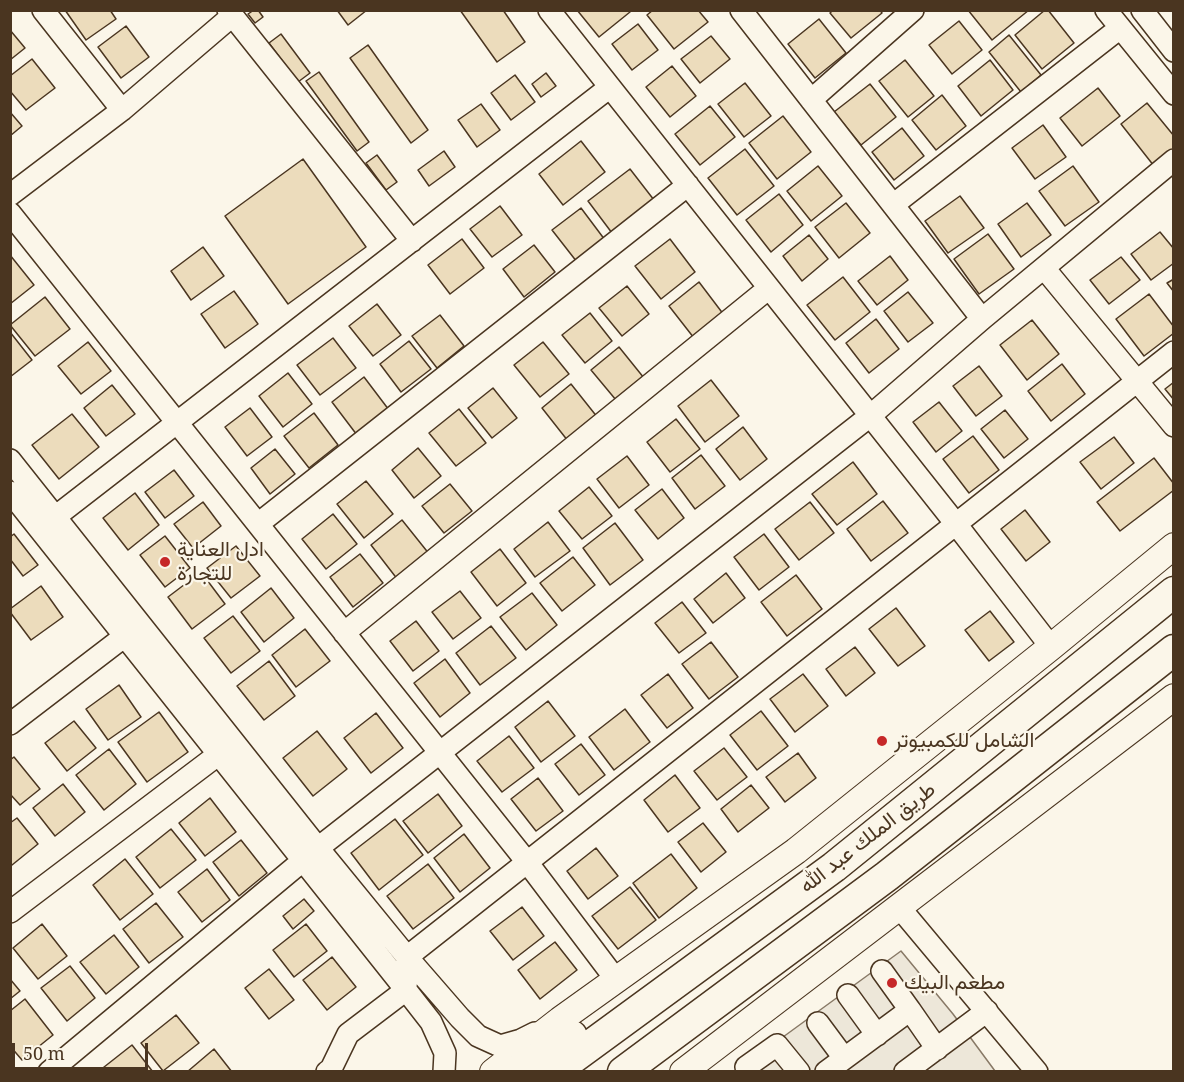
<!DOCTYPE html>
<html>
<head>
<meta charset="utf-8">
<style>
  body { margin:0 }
  #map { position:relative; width:1184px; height:1082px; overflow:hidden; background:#fbf6e9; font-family:"Noto Serif",serif }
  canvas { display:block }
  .frame { position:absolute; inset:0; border:12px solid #4a3520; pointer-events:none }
  .scale { position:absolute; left:12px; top:1043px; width:136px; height:27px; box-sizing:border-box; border:3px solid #4a3520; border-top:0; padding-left:8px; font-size:18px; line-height:21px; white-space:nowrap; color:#4a3520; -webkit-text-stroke:4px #fbf6e9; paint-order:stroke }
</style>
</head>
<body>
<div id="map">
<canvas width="1184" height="1082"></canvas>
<div class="frame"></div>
<div class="scale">50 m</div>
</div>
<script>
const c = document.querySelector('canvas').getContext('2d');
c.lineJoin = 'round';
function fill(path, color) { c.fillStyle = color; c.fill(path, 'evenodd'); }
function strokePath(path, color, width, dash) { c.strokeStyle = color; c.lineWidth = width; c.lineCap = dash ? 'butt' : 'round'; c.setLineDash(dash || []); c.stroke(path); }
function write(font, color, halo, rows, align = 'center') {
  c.font = font + ' "Noto Serif",Vazirmatn,serif'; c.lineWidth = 4.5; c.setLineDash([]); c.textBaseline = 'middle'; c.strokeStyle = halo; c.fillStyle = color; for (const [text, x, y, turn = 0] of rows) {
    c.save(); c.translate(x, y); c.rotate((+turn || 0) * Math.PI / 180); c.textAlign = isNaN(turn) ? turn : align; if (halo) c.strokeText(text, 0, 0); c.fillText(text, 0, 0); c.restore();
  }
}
const parking = new Path2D(`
  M901,951l52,63 42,57 -260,1z`);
fill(parking, '#ede7d9');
strokePath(parking, '#887966', 1.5);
const building = new Path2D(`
  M65,10h45l6,9 -30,21z
  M254,10h4l5,7 -8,6 -7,-9z
  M337,10h30l-19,15z
  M460,10h43l22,32 -28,20z
  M577,10h52l1,2 -31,25z
  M653,10h45l10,12 -34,27 -27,-34z
  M833,10h47l2,3 -31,25 -21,-25z
  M968,10h61l-37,30z
  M1045,10h3l26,33 -32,26 -27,-34z
  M819,19l27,34 -31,25 -27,-34z
  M959,21l23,29 -30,24 -23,-29z
  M638,24l20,26 -26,20 -20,-26z
  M126,26l23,31 -28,21 -23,-31z
  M10,30l15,18 -15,12z
  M281,34l29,39 -12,9 -29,-39z
  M1009,35l32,40 -20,17 -32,-40z
  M711,36l19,23 -30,24 -19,-24z
  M368,45l60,85 -17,13 -61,-85z
  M32,59l23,29 -29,22 -16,-19v-15z
  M905,60l29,36 -26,21 -29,-36z
  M990,60l23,30 -32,26 -23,-30z
  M672,66l24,30 -26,21 -24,-30z
  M319,72l50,70 -12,9 -51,-70z
  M546,73l10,13 -15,11 -9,-13z
  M515,75l20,27 -24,18 -20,-27z
  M745,83l26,33 -27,21 -26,-33z
  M870,84l26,33 -35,28 -27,-33z
  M1098,88l22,28 -38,30 -22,-28z
  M942,95l24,31 -30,24 -24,-30z
  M1147,103l27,33v14l-20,16 -33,-42z
  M481,104l19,26 -23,17 -19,-27z
  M710,106l25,31 -35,28 -25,-31z
  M10,112l12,14 -12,10z
  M783,116l28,36 -34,27 -28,-36z
  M1043,125l23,32 -31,22 -23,-31z
  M902,128l22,28 -30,24 -22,-28z
  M581,141l24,31 -42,33 -24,-31z
  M745,149l29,37 -37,29 -29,-37z
  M444,151l11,16 -26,19 -11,-16z
  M377,155l20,27 -11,8 -20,-27z
  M303,159l63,88 -78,57 -63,-88z
  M818,166l24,30 -31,25 -24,-30z
  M1073,166l26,36 -34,24 -26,-35z
  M630,169l24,31 -42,33 -24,-32z
  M779,194l24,31 -32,27 -25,-32z
  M960,196l24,32 -36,25 -23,-32z
  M846,203l24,30 -31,25 -24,-31z
  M1027,203l24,32 -30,22 -23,-33z
  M500,206l22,29 -30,22 -22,-28z
  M581,208l24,32 -28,22 -25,-32z
  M1160,232l14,17v14l-23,17 -20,-26z
  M988,234l26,35 -35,25 -25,-35z
  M809,235l19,24 -26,22 -19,-25z
  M462,239l22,29 -34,26 -22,-29z
  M670,239l25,33 -34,27 -26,-33z
  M534,245l21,27 -31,25 -21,-28z
  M203,247l21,29 -33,24 -20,-29z
  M10,255l24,30 -24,19z
  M890,256l18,24 -31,25 -19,-24z
  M1121,257l19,23 -31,24 -19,-24z
  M843,277l27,35 -35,28 -28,-35z
  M1174,279v13l-7,-9z
  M699,282l25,33 -30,23 -25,-32z
  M627,286l22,28 -27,22 -23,-28z
  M234,291l24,33 -33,24 -24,-34z
  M908,292l25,31 -25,19 -24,-31z
  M1149,294l25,33v6l-30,23 -28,-37z
  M45,297l25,32 -35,27 -25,-31z
  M377,304l24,31 -28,21 -24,-30z
  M590,313l22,28 -27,22 -23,-28z
  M440,315l24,31 -27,22 -25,-32z
  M876,319l23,30 -30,24 -23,-30z
  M1032,320l27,34 -32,26 -27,-35z
  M10,332l22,28 -22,17z
  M333,338l23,30 -36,27 -23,-30z
  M409,341l22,28 -30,23 -21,-28z
  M88,342l23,29 -30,23 -23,-28z
  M543,342l26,32 -29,23 -26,-32z
  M619,347l25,31 -28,22 -25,-30z
  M1062,364l23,30 -34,27 -23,-30z
  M979,366l23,30 -26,20 -23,-30z
  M288,373l24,31 -29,23 -24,-31z
  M364,377l25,33 -32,25 -25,-33z
  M711,380l28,36 -34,26 -27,-36z
  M1174,382v18l-9,-11z
  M571,384l27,34 -30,23 -26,-33z
  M112,385l23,29 -29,22 -22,-28z
  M493,388l24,30 -25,20 -24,-30z
  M939,402l23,29 -26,21 -23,-30z
  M250,408l22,29 -25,19 -22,-29z
  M459,409l27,34 -30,23 -27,-33z
  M1005,410l23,29 -24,19 -23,-29z
  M314,413l24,32 -29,23 -25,-32z
  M72,414l27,33 -40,32 -27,-34z
  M676,419l24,30 -30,23 -23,-30z
  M743,427l24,32 -27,21 -24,-31z
  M973,436l26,34 -30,23 -26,-34z
  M1114,437l20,26 -33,26 -21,-27z
  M418,448l23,28 -27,22 -22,-28z
  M275,449l20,25 -25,20 -19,-26z
  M701,455l24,31 -30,23 -23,-31z
  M627,456l22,29 -30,23 -22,-29z
  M1154,458l20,26v6l-54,41 -23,-29z
  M853,462l24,32 -40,31 -25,-31z
  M174,470l20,26 -29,22 -20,-26z
  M366,481l27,33 -29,24 -27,-34z
  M450,484l22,27 -28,22 -22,-27z
  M589,487l23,29 -30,23 -23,-28z
  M662,489l22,29 -26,21 -23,-29z
  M135,493l24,32 -31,25 -25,-32z
  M883,501l25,32 -37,28 -24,-32z
  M203,502l18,24 -28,22 -19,-24z
  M810,502l24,31 -35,27 -24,-31z
  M1025,510l25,32 -24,19 -25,-32z
  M333,514l24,30 -31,25 -24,-30z
  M402,520l28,35 -32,25 -27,-35z
  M548,522l22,29 -35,26 -21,-28z
  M615,523l28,37 -33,25 -27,-37z
  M14,534l24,31 -15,11 -13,-17v-22z
  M764,534l25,33 -30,23 -25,-33z
  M165,536l25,32 -25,19 -25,-32z
  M236,546l24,30 -29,22 -24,-30z
  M500,549l26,34 -29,23 -26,-34z
  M360,554l23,29 -30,24 -23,-30z
  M573,557l22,28 -33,26 -22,-28z
  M201,572l24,32 -33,25 -24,-32z
  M726,573l19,25 -32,25 -19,-24z
  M796,575l26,34 -35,27 -26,-34z
  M41,586l22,31 -32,23 -21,-28v-3z
  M271,588l23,30 -30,24 -23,-30z
  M460,591l21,27 -28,21 -21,-27z
  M532,593l25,32 -31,25 -26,-33z
  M682,602l24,31 -27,20 -24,-30z
  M896,608l29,38 -27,20 -29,-37z
  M990,611l24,31 -25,19 -24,-31z
  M233,616l27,35 -29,22 -27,-35z
  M416,621l23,30 -26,20 -23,-30z
  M491,626l25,32 -36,27 -24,-32z
  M305,629l25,32 -34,26 -24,-32z
  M711,642l27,35 -29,22 -27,-35z
  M855,647l20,26 -29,23 -20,-27z
  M445,659l25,34 -30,24 -26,-34z
  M269,661l26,35 -31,24 -27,-34z
  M668,674l25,34 -26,20 -26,-33z
  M803,674l25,32 -33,26 -25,-33z
  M119,685l22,32 -33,23 -22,-31z
  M548,701l27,35 -34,26 -26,-35z
  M625,709l25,33 -36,28 -25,-33z
  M761,711l27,35 -31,24 -27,-35z
  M159,712l29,40 -41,30 -29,-40z
  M376,713l27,35 -32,25 -27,-35z
  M74,721l22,27 -29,23 -22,-28z
  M317,731l30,38 -34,27 -30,-38z
  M509,736l25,32 -32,24 -25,-31z
  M581,744l24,31 -26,20 -24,-31z
  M724,748l23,29 -30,23 -23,-29z
  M109,749l27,35 -32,26 -28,-35z
  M798,753l18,25 -31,24 -19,-25z
  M14,757l26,32 -20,16 -10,-11v-34z
  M675,775l25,33 -32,24 -24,-32z
  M538,778l25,33 -27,20 -25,-32z
  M63,784l22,28 -30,24 -22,-28z
  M751,785l18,23 -31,24 -17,-23z
  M438,794l24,32 -34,27 -25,-32z
  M210,798l26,34 -31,24 -26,-33z
  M17,818l21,26 -26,21 -2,-2v-40z
  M395,819l28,36 -44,35 -28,-37z
  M703,823l23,29 -25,20 -23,-30z
  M171,829l25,31 -36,28 -24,-31z
  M464,834l26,34 -30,24 -26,-34z
  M241,840l26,33 -28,23 -26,-34z
  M596,848l22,28 -30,23 -21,-28z
  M671,854l26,34 -38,30 -26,-35z
  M125,859l28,35 -33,26 -27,-35z
  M428,864l26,34 -41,31 -26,-33z
  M207,869l23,31 -28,22 -24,-30z
  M630,887l26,33 -38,29 -26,-33z
  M304,899l10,12 -21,18 -10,-13z
  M156,903l27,34 -34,26 -26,-34z
  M522,907l22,29 -31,24 -23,-29z
  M42,924l25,32 -29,23 -25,-31z
  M306,924l21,27 -33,26 -21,-27z
  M114,935l25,32 -33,27 -26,-32z
  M555,942l22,28 -37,29 -22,-29z
  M332,957l24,30 -29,23 -24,-30z
  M70,966l25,32 -28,23 -26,-33z
  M269,969l25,31 -25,19 -24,-31z
  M10,979l10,12 -10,8z
  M25,999l28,36 -31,25 -12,-14v-35z
  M176,1015l23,28 -36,28 -22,-28z
  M132,1045l21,27h-54v-1z
  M214,1049l18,23h-45z`);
fill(building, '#ecdcbc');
strokePath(building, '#4a3520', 1.5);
const minor = new Path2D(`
  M43,10l79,100
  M228,10l184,231
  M549,10l407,514 95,123
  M741,10l241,309
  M1106,10l68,84
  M1142,10l32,41
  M811,100l102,-90
  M10,195l112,-85 110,-94
  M893,205l227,-177
  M10,213l517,649 90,119
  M1044,268l130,158
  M10,460l308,388 89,109 53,61 18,18 22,10 21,-6 14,-7
  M10,492l396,498 25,32 14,31 -1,19
  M46,524l564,-437
  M258,524l430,-339
  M344,633l425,-345
  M10,724l115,-88
  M899,907l138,165
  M10,912l209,-158
  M882,971l28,39
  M848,995l29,40
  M818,1023l26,35
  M746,1067l31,-22 22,27
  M49,1072l269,-224 552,-432 112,-97 192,-159
  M327,1072l4,-3 17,-35 58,-44 1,-33 767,-605
  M826,1072l84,-62 27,39
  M905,1072l82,-61`);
const major = new Path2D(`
  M493,1072l67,-52 236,-169 255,-204 123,-101
  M683,1072l491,-375`);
const highway = new Path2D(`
  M515,1072l57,-36
  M554,1072l280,-205 340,-275
  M623,1072l264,-196 287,-226`);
strokePath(minor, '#4a3520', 24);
strokePath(major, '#4a3520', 28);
strokePath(highway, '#4a3520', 33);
strokePath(minor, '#fbf6e9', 21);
strokePath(major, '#fbf6e9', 26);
strokePath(highway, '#fbf6e9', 30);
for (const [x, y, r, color] of [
  [165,562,6,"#c62828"],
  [882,741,6,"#c62828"],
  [892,983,6,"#c62828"]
]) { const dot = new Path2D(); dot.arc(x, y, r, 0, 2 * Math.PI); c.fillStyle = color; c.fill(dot); strokePath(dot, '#fbf6e9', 2); }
write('21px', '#4a3520', '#fbf6e9', [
  ["ادل العناية",177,550],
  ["للتجارة",177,574],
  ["الشامل للكمبيوتر",894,741],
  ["مطعم البيك",904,983]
], 'left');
write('21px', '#4a3520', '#fbf6e9', [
  ["طريق الملك عبد الله",868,838,-38]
]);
</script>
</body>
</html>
